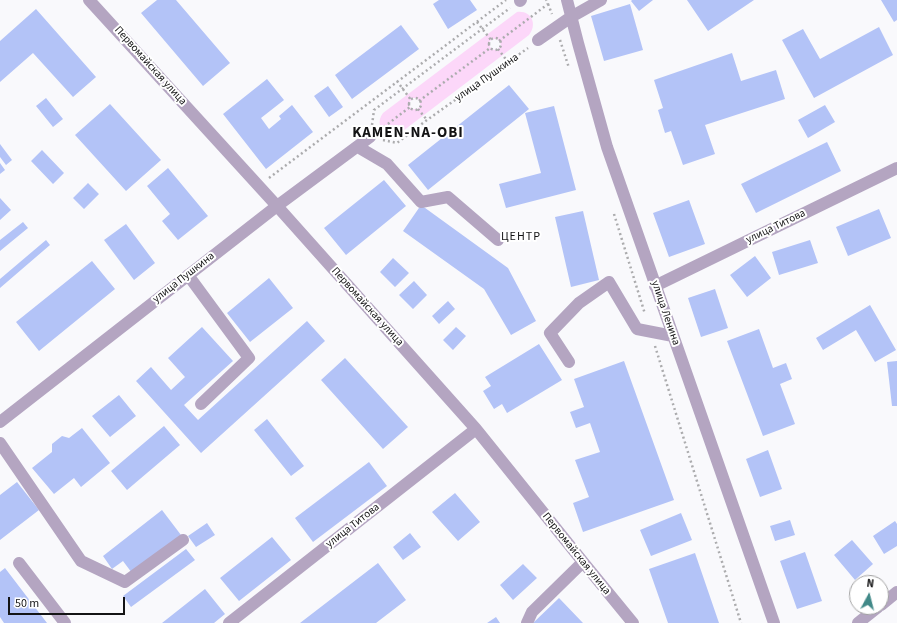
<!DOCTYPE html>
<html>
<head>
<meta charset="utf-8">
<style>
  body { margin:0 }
  #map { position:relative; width:897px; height:623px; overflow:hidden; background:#f9f9fc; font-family:"Source Sans 3",sans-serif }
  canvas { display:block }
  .north { position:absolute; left:849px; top:575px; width:40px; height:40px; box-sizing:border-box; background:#fff; border:1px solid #a1a1a1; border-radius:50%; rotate:7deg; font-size:11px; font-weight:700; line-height:16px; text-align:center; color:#141415 }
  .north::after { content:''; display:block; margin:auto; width:14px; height:18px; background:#418988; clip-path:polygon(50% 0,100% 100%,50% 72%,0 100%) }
  .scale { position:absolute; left:8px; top:597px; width:117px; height:18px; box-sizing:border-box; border:2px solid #141415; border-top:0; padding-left:5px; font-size:12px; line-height:14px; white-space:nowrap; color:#141415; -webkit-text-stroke:3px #fff; paint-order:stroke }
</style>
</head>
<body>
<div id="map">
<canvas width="897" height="623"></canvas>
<div class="north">N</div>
<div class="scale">50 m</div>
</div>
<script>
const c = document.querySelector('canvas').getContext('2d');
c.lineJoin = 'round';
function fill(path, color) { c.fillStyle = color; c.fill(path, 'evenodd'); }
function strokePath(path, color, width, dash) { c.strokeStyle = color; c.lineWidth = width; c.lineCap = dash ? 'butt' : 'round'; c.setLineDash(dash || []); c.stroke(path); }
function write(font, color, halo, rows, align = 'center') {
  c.font = font + ' "Source Sans 3",sans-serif'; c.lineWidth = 4; c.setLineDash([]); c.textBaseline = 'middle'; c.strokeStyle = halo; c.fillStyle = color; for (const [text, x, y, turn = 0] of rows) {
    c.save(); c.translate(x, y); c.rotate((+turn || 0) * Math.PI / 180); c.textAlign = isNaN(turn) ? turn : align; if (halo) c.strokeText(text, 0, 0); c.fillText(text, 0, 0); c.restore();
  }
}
fill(new Path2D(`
  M517,12c14,-2 21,12 12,23l-130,99 -11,1c-9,-6 -11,-14 -5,-22zM492,39h5l2,2 2,4 -3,4 -4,1 -4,-3 -1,-5zM413,98h4l3,4v5l-3,2h-5l-3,-3 1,-5z`), '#fcd7f9');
fill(new Path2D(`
  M157,0h19l54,63 -27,23 -62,-73z
  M439,0h31l7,10 -29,19 -15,-25z
  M632,0h21l-14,11 -8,-10z
  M687,0h67l-46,31z
  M881,0h16v20l-3,2z
  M630,4l13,46 -39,11 -13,-45z
  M36,9l60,68 -23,20 -40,-44 -33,29v-41z
  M401,25l18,24 -67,50 -17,-24z
  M879,27l14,28 -79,43 -32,-58 21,-11 17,30z
  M732,53l9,28 35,-11 9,29 -80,26 10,29 -32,11 -12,-34 -6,2 -7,-23 5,-2 -9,-28z
  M267,79l17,21 -23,18 8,11 12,-10 -2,-3 13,-11 21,27 -47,37 -43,-55z
  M509,85l20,24 -101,81 -20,-25z
  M328,86l15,21 -14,10 -15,-21z
  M46,98l17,21 -10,8 -17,-21z
  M110,104l51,56 -35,31 -51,-56z
  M825,105l10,17 -27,16 -10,-18z
  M554,106l22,84 -70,18 -7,-24 42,-11 -16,-60z
  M827,142l14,29 -85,42 -15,-29z
  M0,144l12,16 -6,5 -6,-8z
  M42,150l22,23 -11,11 -22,-23z
  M0,163l5,7 -5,4z
  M168,168l40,48 -30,24 -16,-19 8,-7 -23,-28z
  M384,180l22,26 -60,49 -22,-27z
  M88,183l11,11 -15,15 -11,-11z
  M0,198l11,12 -11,10z
  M689,200l16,44 -36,13 -16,-44z
  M421,205l87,63 28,53 -25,14 -27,-46 -81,-58z
  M879,209l12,29 -43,18 -12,-29z
  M583,211l16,69 -28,7 -16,-70z
  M23,222l5,6 -28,23v-11z
  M126,224l29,39 -21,17 -30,-40z
  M46,240l4,5 -50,43v-9z
  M810,240l8,23 -39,12 -7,-23z
  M755,256l16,22 -24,19 -17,-22z
  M393,258l16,15 -14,14 -15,-15z
  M92,261l23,28 -76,62 -23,-29z
  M269,278l24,30 -43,34 -23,-29z
  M414,281l13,14 -14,14 -14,-14z
  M715,289l13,39 -27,9 -13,-39z
  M448,301l7,8 -16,15 -7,-8z
  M870,305l26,45 -21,12 -19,-32 -33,20 -7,-12z
  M307,321l18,20 -124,112 -65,-72 15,-14 20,23 14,-13 -17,-19 34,-31 31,34 -49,44 14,15z
  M456,327l10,9 -13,14 -10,-10z
  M759,329l14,39 13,-5 6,16 -12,5 15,40 -32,12 -36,-95z
  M539,344l23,36 -55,33 -5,-9 -8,5 -11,-18 8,-5 -6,-9z
  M345,358l63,69 -25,22 -62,-69z
  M624,361l50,139 -91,32 -10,-29 16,-6 -14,-37 25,-8 -10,-29 -14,5 -6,-16 14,-5 -10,-28z
  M897,361v45h-5l-5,-44z
  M119,395l17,21 -26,21 -18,-21z
  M267,419l37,47 -13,10 -37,-46z
  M164,426l16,19 -53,45 -16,-19z
  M82,428l28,35 -29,24 -7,-9 -20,16 -22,-26 20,-16v-8l10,-8 7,2z
  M768,450l14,39 -22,8 -14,-38z
  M369,462l18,24 -74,56 -18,-24z
  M17,482l22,28 -39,30v-45z
  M455,493l25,29 -22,19 -26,-29z
  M162,510l19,25 -49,38 -9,-12 -11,8 -9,-13z
  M681,513l11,27 -41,16 -11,-26z
  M790,520l5,15 -20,6 -5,-15z
  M895,521l2,3v22l-13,8 -11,-18z
  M207,523l8,12 -19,12 -8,-11z
  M410,533l11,14 -18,13 -10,-13z
  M272,537l19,23 -52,41 -19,-23z
  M852,540l21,24 -18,16 -21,-25z
  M186,549l9,11 -64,47 -8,-11z
  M805,552l17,49 -25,8 -17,-48z
  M695,553l24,70h-51l-19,-54z
  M378,563l28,37 -30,23h-76z
  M523,564l14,14 -24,22 -13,-15z
  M5,568l42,55h-43l-4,-6v-45z
  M205,589l20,25 -11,9h-52z
  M559,598l24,25h-50z
  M496,617l4,6h-13z`), '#b3c3f7');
strokePath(new Path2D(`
  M548,4l4,10
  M477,22l14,18
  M489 44a6 6 0 1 1 12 0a6 6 0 1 1-12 0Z
  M560,40l9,28
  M499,41l49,-37 -2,-4
  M498,49l10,13
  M397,81l14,19
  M409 104a6 6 0 1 1 12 0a6 6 0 1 1-12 0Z
  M419,101l71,-53
  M418,109l9,11
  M372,125l2,-15 136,-102
  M380,130l30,-23
  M383,140l14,3 30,-23 101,-72
  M269,178l237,-178
  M614,214l31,100
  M655,346l86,277`), '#acacae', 2.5, [2, 3]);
strokePath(new Path2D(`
  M89,0l188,206 199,223 107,133 50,61
  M567,0l11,43 29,104 167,476
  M520,1l1,-1
  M538,40l33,-23 30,-17
  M358,147l29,17 34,38 27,-5 50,43
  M188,275l61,83 -48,46
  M655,286l242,-118
  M569,362l-19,-29 29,-30 30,-21 28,47 36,7
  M0,422l277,-216 93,-69
  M0,443l81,118 44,21 58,-42
  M19,563l46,60
  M881,605l16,-13
  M229,623l247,-194
  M527,623l5,-11 51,-50
  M858,623l20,-16`), '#b4a5c1', 12);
write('11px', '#141415', '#fff', [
  ["Первомайская улица",150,66,48],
  ["улица Пушкина",487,78,-35],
  ["улица Титова",776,227,-26],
  ["улица Пушкина",184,278,-38],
  ["Первомайская улица",367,307,48],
  ["улица Ленина",665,313,71],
  ["улица Титова",353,526,-38],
  ["Первомайская улица",576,554,51]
]);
c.letterSpacing = '1px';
write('12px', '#141415', '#fff', [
  ["ЦЕНТР",521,237]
]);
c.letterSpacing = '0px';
c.letterSpacing = '1px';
write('bold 15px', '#141415', '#fff', [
  ["KAMEN-NA-OBI",408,134]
]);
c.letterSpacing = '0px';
</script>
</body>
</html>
